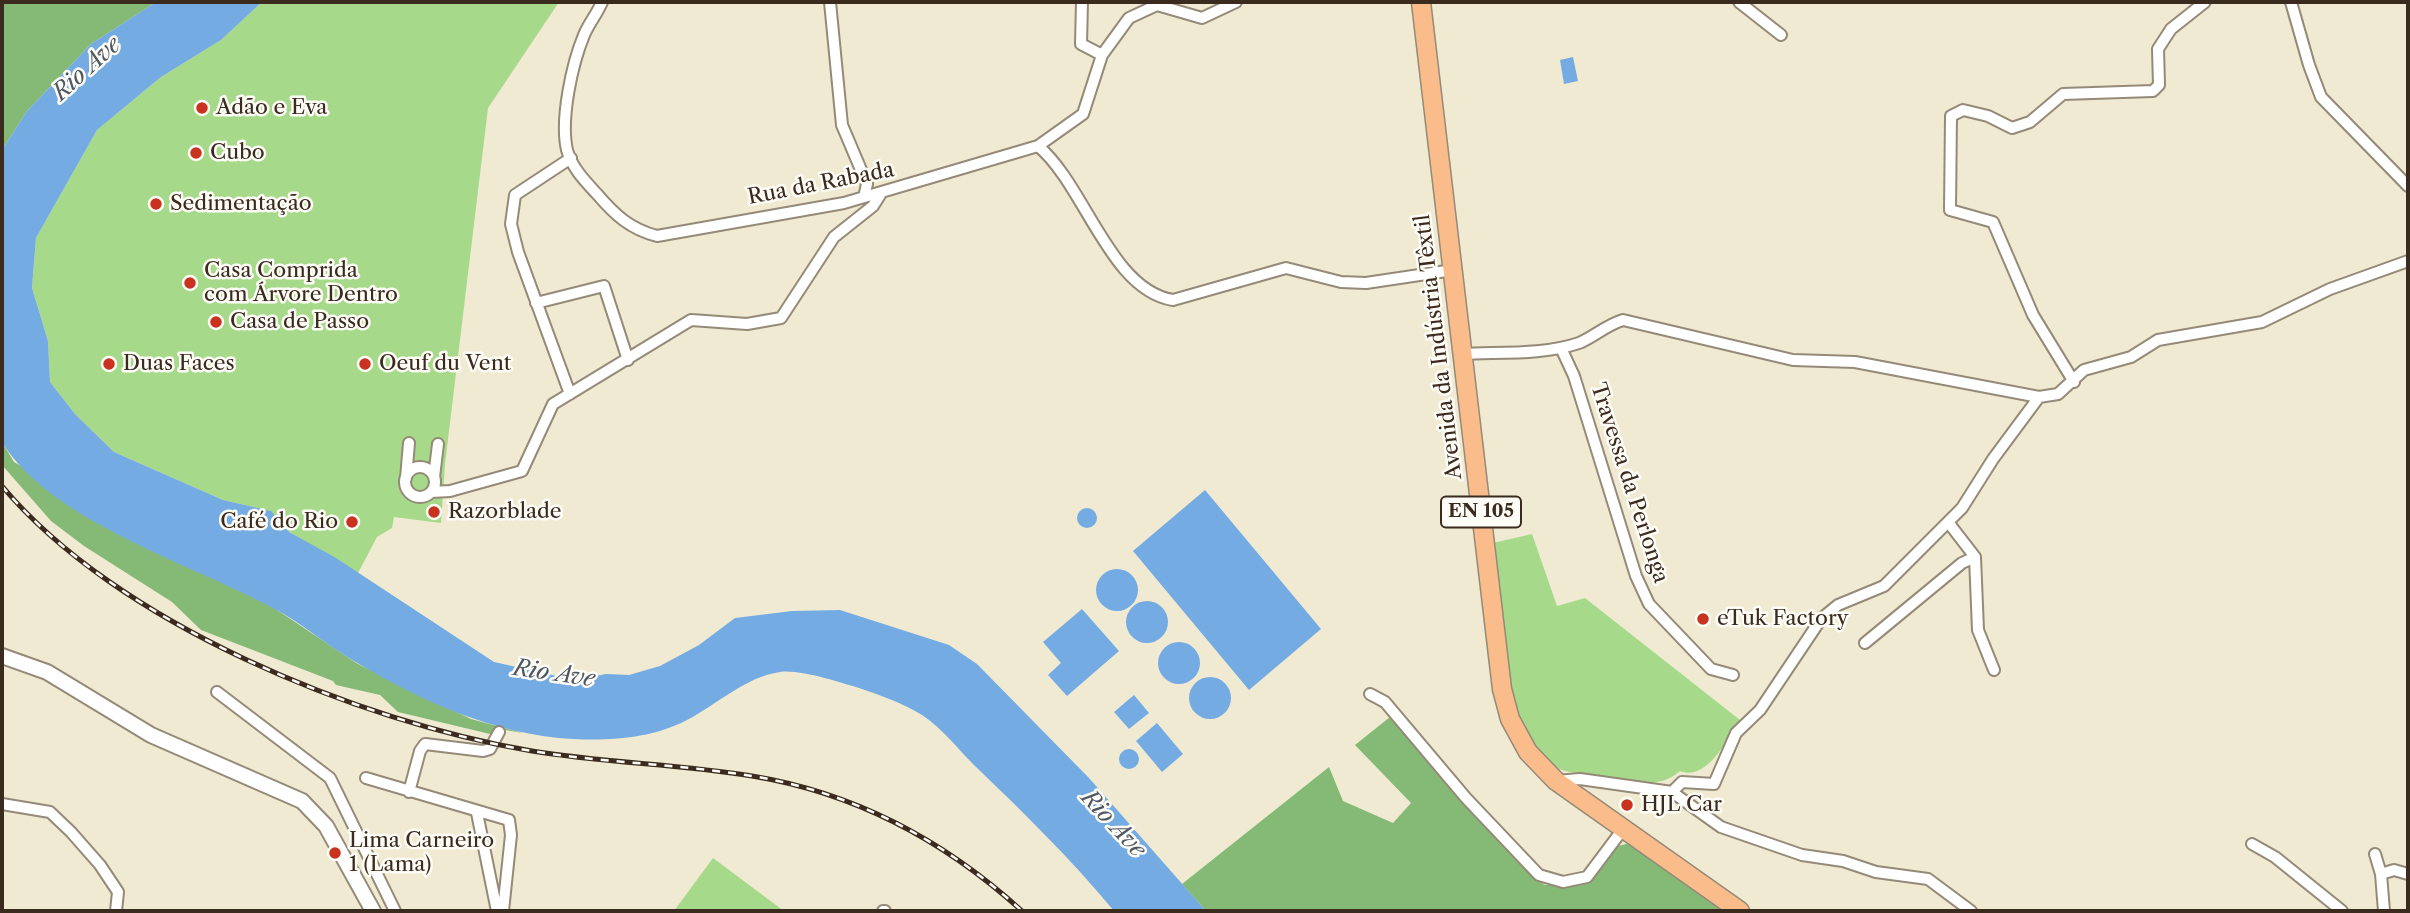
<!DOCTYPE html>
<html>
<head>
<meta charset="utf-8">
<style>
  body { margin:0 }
  #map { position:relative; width:2410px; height:913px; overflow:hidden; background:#efead1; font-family:"Libre Caslon Text",serif }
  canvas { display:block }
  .frame { position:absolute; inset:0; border:4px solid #3b2a1e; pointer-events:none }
</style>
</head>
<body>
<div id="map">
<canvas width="2410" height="913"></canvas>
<div class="frame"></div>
</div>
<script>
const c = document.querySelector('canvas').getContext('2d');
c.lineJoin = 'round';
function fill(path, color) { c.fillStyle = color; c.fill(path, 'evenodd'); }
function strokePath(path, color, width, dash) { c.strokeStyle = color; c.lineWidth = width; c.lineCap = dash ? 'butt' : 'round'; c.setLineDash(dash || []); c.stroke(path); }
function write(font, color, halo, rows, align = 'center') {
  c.font = font + ' "Libre Caslon Text",serif'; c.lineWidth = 5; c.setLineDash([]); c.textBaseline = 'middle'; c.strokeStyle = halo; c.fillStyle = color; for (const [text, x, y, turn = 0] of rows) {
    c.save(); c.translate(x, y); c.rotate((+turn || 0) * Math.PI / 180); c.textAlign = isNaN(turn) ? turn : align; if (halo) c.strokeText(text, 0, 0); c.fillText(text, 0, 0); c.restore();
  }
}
fill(new Path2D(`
  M262,2h297l-71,106 -43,356 -4,59 -47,-6 -2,11 -15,9 -19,36 -69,-41 -19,-21 -47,-11 -109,-48 -39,-38 -25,-32 -2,-41 -16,-53 4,-50 61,-108 64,-53 60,-37z
  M1532,534l25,72 28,-8 155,122c-12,18 -33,62 -60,51 -21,19 -46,10 -71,6 -18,-2 -47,-3 -62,-14 -45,-30 -48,-169 -54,-220z
  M713,858l71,53h-110z`), '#a6da8a');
fill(new Path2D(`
  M2,2h154l-65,42 -64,67 -25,39z
  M2,442l12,20 260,146 84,56 113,55 52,14 -18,-3 -15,4 -92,-22 -18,-17 -44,-10 -3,-4 -132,-51 -29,-28 -88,-56 -33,-25 -49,-56z
  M1390,717l142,160 13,8h30l43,-39 12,-3 98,68h-522l-24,-27 147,-117 14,34 50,22 18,-20 -56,-58z`), '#84ba76');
fill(new Path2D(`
  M156,2h106l-41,38 -60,37 -64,53 -61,108 -4,50 16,53 2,41 25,32 39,38 109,48 48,11 18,21 47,26 158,104 81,18 31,-6 23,1 31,-9 39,-21 36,-27 57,-7 48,-1 109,35 28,19 112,114 117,133h-92c-43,-52 -91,-99 -140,-146 -16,-16 -33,-38 -52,-50 -18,-11 -39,-19 -60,-26 -20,-6 -62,-20 -82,-17 -35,5 -62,32 -93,48 -34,18 -76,21 -114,19 -77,-4 -149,-37 -214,-75 -30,-17 -57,-41 -88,-57 -80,-43 -222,-87 -269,-165v-292l25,-39 64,-67z
  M1573,57l5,24 -14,3 -4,-24z
  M1205,490l116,139 -72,61 -116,-139z
  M1077 518a10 10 0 1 1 20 0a10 10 0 1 1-20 0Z
  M1096 590a21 21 0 1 1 42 0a21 21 0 1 1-42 0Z
  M1126 622a21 21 0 1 1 42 0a21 21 0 1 1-42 0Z
  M1082,609l37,42 -52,45 -19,-21 13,-12 -18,-21z
  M1158 663a21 21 0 1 1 42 0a21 21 0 1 1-42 0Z
  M1189 698a21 21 0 1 1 42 0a21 21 0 1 1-42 0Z
  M1134,695l15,18 -20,16 -15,-17z
  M1157,723l26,31 -21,18 -26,-31z
  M1119 759a10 10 0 1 1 20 0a10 10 0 1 1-20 0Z`), '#75abe3');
const minor = new Path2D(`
  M602,2c-5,12 -13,21 -18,33 -12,29 -24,84 -17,115 5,18 18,31 30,44 18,21 33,35 60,42l187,-33 194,-57 45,-32 19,-59 27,-37 28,-13 45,13 34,-16
  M830,2l12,123 25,59 -3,13
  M1082,2l-1,42 21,11
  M1739,2l42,33
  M2291,2l18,63 12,32 87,89
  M1038,146c47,39 72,144 135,154l113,-32 55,14 25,1 87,-13
  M536,303l68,-17 24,74
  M1561,348l13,28 62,200 13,28 62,65 22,6
  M1463,354c37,-2 81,1 116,-11 15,-6 27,-18 44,-23l170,40 62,2 184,35 19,-3 26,-24 47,-13 27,-17 104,-18 68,-33 78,-28
  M2074,382l-41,-67 -40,-93 -43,-12 1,-94 12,-6 25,6 24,12 18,-6 33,-28 90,-3 6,-6 -1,-36 13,-20 34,-27
  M570,394l-52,-142 -7,-28 4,-29 56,-37
  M405 482a15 15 0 1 1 30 0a15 15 0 1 1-30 0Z
  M434,477l4,-33
  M406,478l3,-35
  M431,492l19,-1 72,-20 31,-67 138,-84 56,4 34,-6 53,-81 39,-31 7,-11
  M1948,522l27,35 3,73 16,40
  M1865,643l97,-80 13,-6
  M217,692l113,86 65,133
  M1370,694l15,8 81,96 73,77 24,7 24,-5 36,-48
  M366,778l143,42 2,15 -8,76
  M1556,781l24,-2 92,13 49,35 81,28 41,6 33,11 52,7 43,32
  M409,792l11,-41 5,-7 58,7 7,-2 9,-17
  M1672,792l10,-10 32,2 22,-51 24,-23 61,-91 17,-14 46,-19 78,-78 31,-49 46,-62
  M2,804l48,8 21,20 29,33 18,27 -2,19
  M477,813l20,98
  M2252,844l23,13 67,54
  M2375,854l6,20 3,37
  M2381,874l13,-4 14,4
  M883,911h2`);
const tertiary = new Path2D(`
  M2,656l45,16 104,63 151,66 24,25 47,85`);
const primary = new Path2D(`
  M1421,2l81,687 8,30 18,33 28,29 184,130`);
strokePath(minor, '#958a78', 14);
strokePath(tertiary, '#958a78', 18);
strokePath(primary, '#958a78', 21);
strokePath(minor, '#fff', 10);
strokePath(tertiary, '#fff', 14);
strokePath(primary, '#fabc8b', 18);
const rail = new Path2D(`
  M2,486c114,137 357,236 530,265 73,12 147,13 220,25 104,17 193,65 270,135`);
strokePath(rail, '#3b2a1e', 5);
strokePath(rail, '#fdfcf7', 2.5, [8]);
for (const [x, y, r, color] of [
  [202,108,7,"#c8321e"],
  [196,153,7,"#c8321e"],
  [156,204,7,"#c8321e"],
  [190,283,7,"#c8321e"],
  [216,322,7,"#c8321e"],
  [109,364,7,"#c8321e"],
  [365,364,7,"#c8321e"],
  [434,512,7,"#c8321e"],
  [352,522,7,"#c8321e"],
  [1703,619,7,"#c8321e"],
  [1627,805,7,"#c8321e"],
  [335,853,7,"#c8321e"]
]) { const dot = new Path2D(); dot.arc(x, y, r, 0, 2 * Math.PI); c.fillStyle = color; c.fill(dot); strokePath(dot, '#fdfcf7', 2.5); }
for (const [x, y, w] of [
  [1481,512,80]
]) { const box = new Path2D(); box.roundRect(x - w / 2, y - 15.5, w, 31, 5); c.fillStyle = '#fdfcf7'; c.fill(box); strokePath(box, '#3b2a1e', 2); }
write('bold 19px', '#3b2a1e', null, [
  ["EN 105",1481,512]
]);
write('21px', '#3b2a1e', '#fdfcf7', [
  ["Adão e Eva",216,108],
  ["Cubo",210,153],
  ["Sedimentação",170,204],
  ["Casa Comprida",204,271],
  ["com Árvore Dentro",204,295],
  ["Casa de Passo",230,322],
  ["Duas Faces",123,364],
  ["Oeuf du Vent",379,364],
  ["Razorblade",448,512],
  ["Café do Rio",338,522,"right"],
  ["eTuk Factory",1717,619],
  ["HJL Car",1641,805],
  ["Lima Carneiro",349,841],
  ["1 (Lama)",349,865]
], 'left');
write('21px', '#3b2a1e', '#fdfcf7', [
  ["Rua da Rabada",821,184,-11],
  ["Avenida da Indústria Têxtil",1439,347,-97],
  ["Travessa da Perlonga",1629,483,72]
]);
write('italic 23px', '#4f5763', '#fdfcf7', [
  ["Rio Ave",87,69,-42],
  ["Rio Ave",554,674,8],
  ["Rio Ave",1113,824,47]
]);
</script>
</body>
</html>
